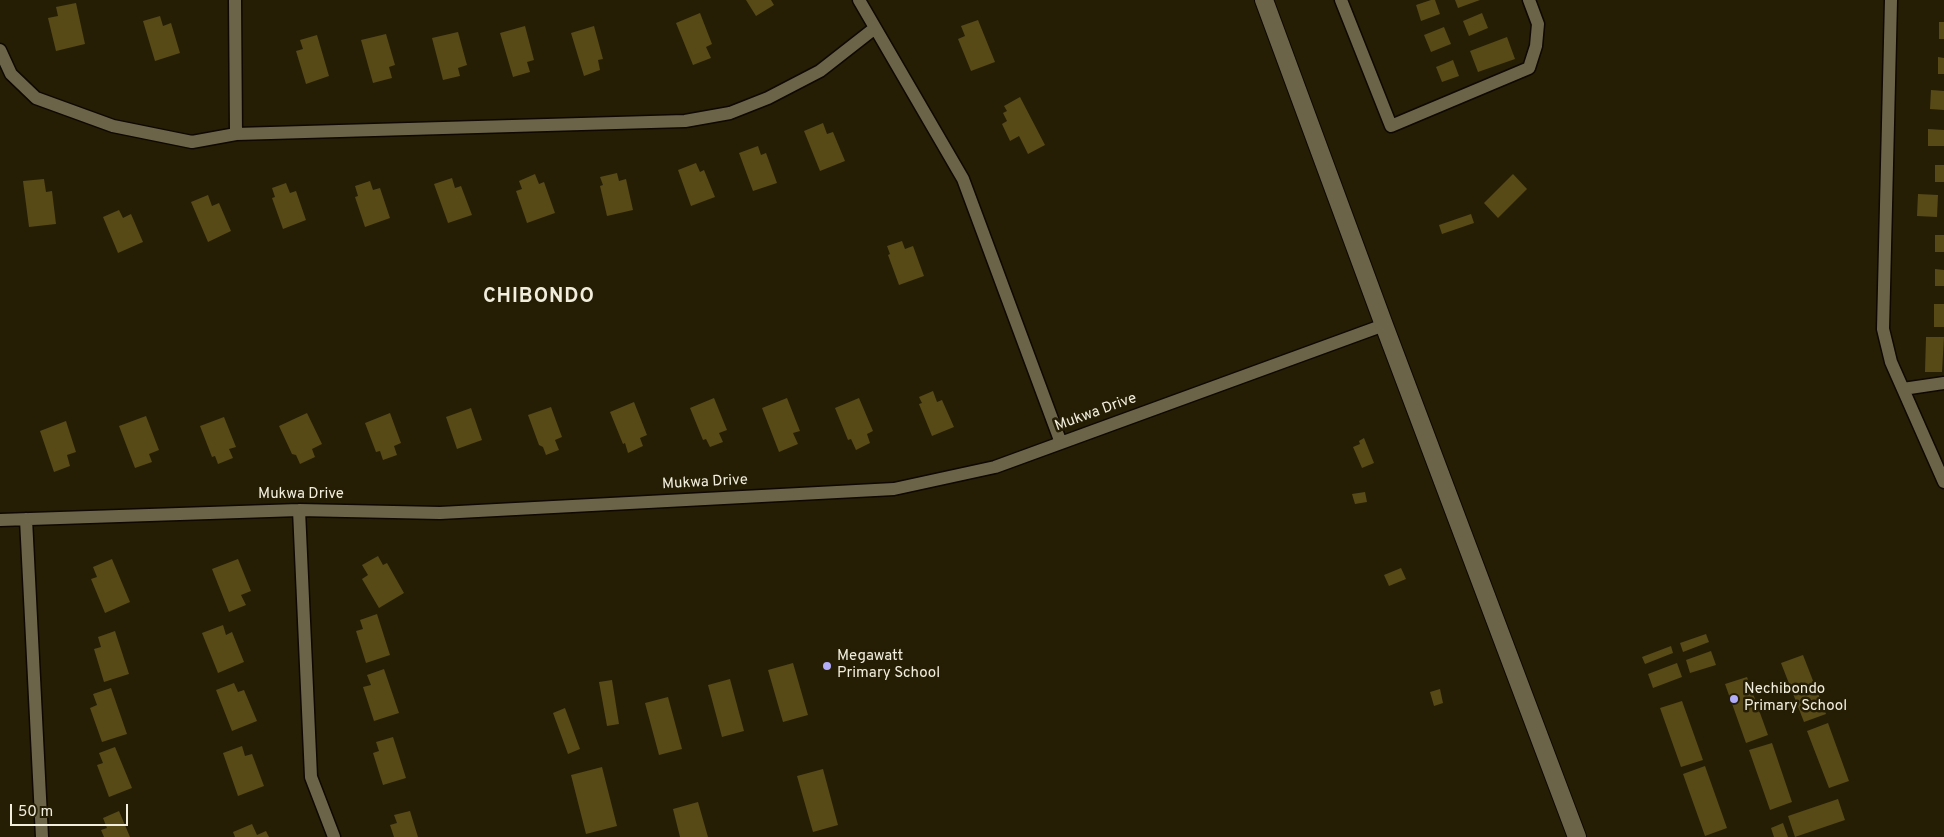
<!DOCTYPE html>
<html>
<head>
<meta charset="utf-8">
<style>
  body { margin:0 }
  #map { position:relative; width:1944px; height:837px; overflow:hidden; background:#251e05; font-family:Overpass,sans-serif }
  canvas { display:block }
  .scale { position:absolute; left:10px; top:804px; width:118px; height:22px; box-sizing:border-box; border:2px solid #f2eede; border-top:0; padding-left:6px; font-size:15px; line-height:18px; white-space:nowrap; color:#f2eede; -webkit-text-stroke:4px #251e05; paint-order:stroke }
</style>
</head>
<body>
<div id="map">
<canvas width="1944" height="837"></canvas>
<div class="scale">50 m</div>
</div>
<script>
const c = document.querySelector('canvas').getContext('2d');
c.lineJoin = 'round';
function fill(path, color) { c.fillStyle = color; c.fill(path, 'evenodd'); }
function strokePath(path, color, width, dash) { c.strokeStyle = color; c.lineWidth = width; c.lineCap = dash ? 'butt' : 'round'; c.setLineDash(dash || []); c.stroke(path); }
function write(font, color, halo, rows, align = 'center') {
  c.font = font + ' Overpass,sans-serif'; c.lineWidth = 5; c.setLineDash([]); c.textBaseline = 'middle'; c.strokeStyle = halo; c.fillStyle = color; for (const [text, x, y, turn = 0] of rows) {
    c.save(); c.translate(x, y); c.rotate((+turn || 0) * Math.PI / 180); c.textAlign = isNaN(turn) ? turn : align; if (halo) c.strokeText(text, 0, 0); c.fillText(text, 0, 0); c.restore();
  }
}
fill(new Path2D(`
  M746,0h25l3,5 -18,11z
  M1431,0h4l5,14 -19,7 -5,-16z
  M1455,0h25l-22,8z
  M76,3l9,41 -29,7 -8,-33 10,-2 -2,-9z
  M700,13l12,31 -6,3 5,11 -18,7 -17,-42z
  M1482,13l6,15 -19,8 -6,-15z
  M160,16l3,10 8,-3 9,30 -25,8 -12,-40z
  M978,20l17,42 -24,9 -13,-32 7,-3 -4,-10z
  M1939,22h5v17h-5z
  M525,26l9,34 -7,2 3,10 -17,5 -13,-44z
  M594,26l9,33 -5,1 2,10 -16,6 -13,-43z
  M1444,27l7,17 -20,8 -7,-17z
  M458,32l9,33 -9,3 2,8 -17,4 -11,-42z
  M386,34l9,31 -6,2 3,11 -19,5 -12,-43z
  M317,35l12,41 -23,8 -10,-33 7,-2 -3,-9z
  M1507,37l8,22 -37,13 -8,-21z
  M1938,57l6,1v16h-6z
  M1453,60l6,16 -17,6 -6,-15z
  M1931,90l13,1v19l-14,-1z
  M1020,97l25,48 -17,9 -9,-18 -9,5 -8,-17 5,-3 -4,-8 4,-2 -3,-5z
  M823,123l4,11 6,-2 12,29 -25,10 -16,-40z
  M1928,129l16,1v16h-16z
  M758,146l3,9 5,-2 11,30 -24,8 -14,-38z
  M696,163l4,9 4,-2 11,27 -24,9 -13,-36z
  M1935,165h9v17h-9z
  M617,173l2,8 7,-2 7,31 -26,6 -7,-30 3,-1 -3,-8z
  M535,174l4,10 5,-2 11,31 -28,10 -11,-32 6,-2 -3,-8z
  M1513,174l14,15 -29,29 -14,-15z
  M452,178l3,10 6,-2 11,29 -24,8 -14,-39z
  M44,179l2,13 6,-1 4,33 -27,3 -6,-46z
  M370,181l3,9 7,-2 10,30 -25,9 -10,-30 3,-1 -3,-10z
  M286,183l4,10 6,-2 10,29 -23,9 -11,-31 3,-1 -3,-9z
  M1918,194l20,1 -1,22 -20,-1z
  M208,195l4,11 7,-3 12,28 -23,11 -17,-40z
  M119,210l4,8 8,-4 12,28 -25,11 -15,-36z
  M1471,214l3,9 -32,11 -3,-9z
  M1935,235h9v17h-9z
  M902,241l3,8 8,-3 11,30 -25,9 -11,-30 2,-1 -3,-8z
  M1935,269l9,1v16h-9z
  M1934,304h10v23h-10z
  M1926,337h18l-2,35h-17z
  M933,391l4,11 5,-2 12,27 -22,9 -13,-32 3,-1 -3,-6z
  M714,398l13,32 -8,3 4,9 -13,5 -4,-8 -3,1 -13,-32z
  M787,398l13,33 -7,2 5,11 -19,8 -17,-44z
  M859,398l14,33 -6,3 3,9 -14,7 -5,-11 -3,1 -13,-32z
  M634,402l13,33 -7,3 3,8 -15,7 -3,-10 -2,1 -13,-32z
  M551,407l11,30 -7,3 4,10 -13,5 -3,-8 -4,-2 -11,-30z
  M471,408l11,32 -25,9 -11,-32z
  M307,413l15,31 -10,5 3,8 -15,7 -4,-9 -4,-1 -13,-28z
  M390,413l11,30 -7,3 3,9 -14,5 -3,-9 -4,1 -11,-29z
  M146,416l13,34 -10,4 3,8 -17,6 -16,-42z
  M224,417l12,30 -7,2 4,9 -15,6 -3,-8 -3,1 -12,-31z
  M66,421l10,31 -9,3 3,11 -16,6 -14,-41z
  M1364,438l10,25 -12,5 -9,-21 7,-3 -1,-3z
  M1365,492l2,10 -12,2 -3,-10z
  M378,556l5,9 4,-2 17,30 -25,15 -17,-29 6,-4 -6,-10z
  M112,559l18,43 -25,11 -14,-34 6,-2 -4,-10z
  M238,559l13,32 -10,4 5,10 -17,7 -17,-43z
  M1401,568l5,11 -17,7 -5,-11z
  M377,614l13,41 -24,8 -10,-32 7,-2 -3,-9z
  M223,625l3,10 6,-3 12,30 -26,11 -16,-40z
  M115,631l14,43 -25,8 -10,-33 7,-2 -3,-10z
  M1706,634l3,8 -26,10 -3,-9z
  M1671,646l2,7 -28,11 -3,-7z
  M1711,651l5,14 -26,8 -4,-13z
  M1803,655l23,59 -22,8 -23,-59z
  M793,663l15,52 -25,7 -15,-52z
  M1677,663l5,14 -29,11 -5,-14z
  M384,669l15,44 -25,8 -11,-34 8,-2 -4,-10z
  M1747,677l21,58 -22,8 -21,-59z
  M730,679l14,52 -22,6 -14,-52z
  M612,680l7,44 -12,2 -8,-44z
  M234,683l4,9 6,-2 13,31 -25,10 -16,-41z
  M111,688l16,46 -25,8 -12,-34 7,-3 -4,-11z
  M1440,689l3,14 -9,3 -4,-14z
  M668,697l14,52 -23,6 -14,-52z
  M1682,701l21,59 -22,7 -21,-59z
  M565,708l15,41 -12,5 -15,-41z
  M1828,723l21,58 -20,7 -22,-57z
  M393,737l13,41 -23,7 -10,-32 6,-2 -3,-9z
  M1772,743l20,59 -22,8 -21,-60z
  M242,746l3,10 7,-2 12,32 -26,10 -15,-43z
  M115,747l17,41 -23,9 -12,-32 6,-2 -4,-10z
  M1705,766l22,62 -22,8 -22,-62z
  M602,767l15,59 -31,8 -15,-59z
  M823,769l15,56 -25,7 -16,-56z
  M1838,799l7,21 -50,17 -7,-21z
  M698,802l10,35h-28l-7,-28z
  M119,811l11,26h-26l-3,-7 6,-2 -4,-10z
  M410,811l8,26h-24l-4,-12 7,-2 -3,-8z
  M1783,823l5,14h-14l-3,-9z
  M252,824l5,11 9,-4 3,6h-34l-2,-5z`), '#574a17');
const street = new Path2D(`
  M235,0l1,134
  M859,0l104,179 98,264
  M1341,0l50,126 138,-58 7,-22 2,-22 -9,-24
  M1891,0l-8,329 8,33 53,120
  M0,50l11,24 25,24 77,28 79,16 44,-8 449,-13 45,-8 38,-15 52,-27 55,-43
  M1903,389l41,-6
  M299,510l12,267 23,60
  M26,519l16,318
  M0,520l299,-10 141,3 454,-24 101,-22 389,-142`);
const secondary = new Path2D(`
  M1264,0l120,325 193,512`);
strokePath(street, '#0e0800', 15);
strokePath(secondary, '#0e0800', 20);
strokePath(street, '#6c6449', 12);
strokePath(secondary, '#6c6449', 18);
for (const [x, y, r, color] of [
  [827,666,5,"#b2adf9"],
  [1734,699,5,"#b2adf9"]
]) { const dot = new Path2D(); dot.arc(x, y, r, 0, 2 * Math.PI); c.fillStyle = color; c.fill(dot); strokePath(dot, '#251e05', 2); }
write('15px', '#f2eede', '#251e05', [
  ["Mukwa Drive",1096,413,-20],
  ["Mukwa Drive",705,483,-3],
  ["Mukwa Drive",301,495]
]);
write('15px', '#f2eede', '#251e05', [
  ["Megawatt",837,657],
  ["Primary School",837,674],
  ["Nechibondo",1744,690],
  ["Primary School",1744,707]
], 'left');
c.letterSpacing = '1px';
write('bold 20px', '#f2eede', '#251e05', [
  ["CHIBONDO",539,298]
]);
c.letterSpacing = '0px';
</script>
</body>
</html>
